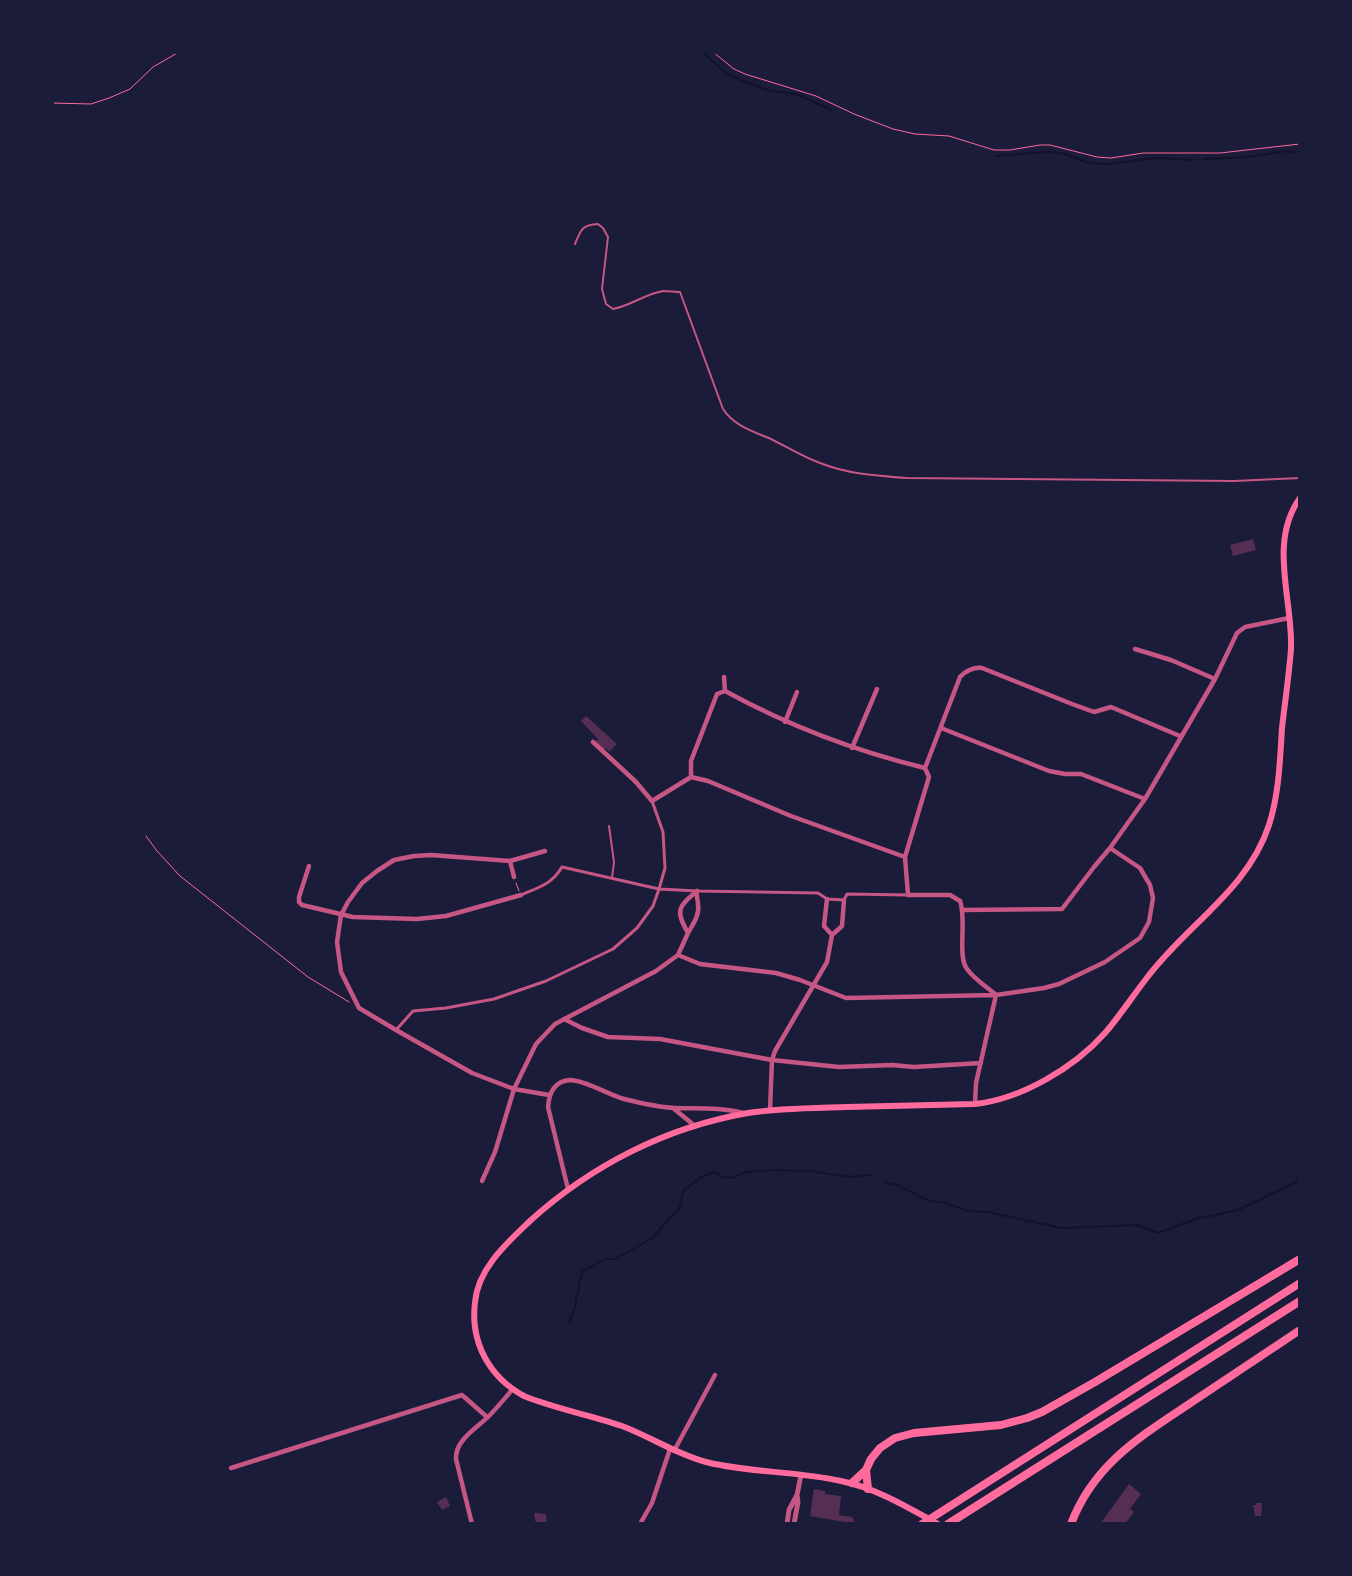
<!DOCTYPE html>
<html>
<head>
<meta charset="utf-8">
<style>
  body { margin:0 }
  #map { position:relative; width:1352px; height:1576px; overflow:hidden; background:#1b1b3a; font-family:"Roboto Serif",serif }
  canvas { display:block }
  .frame { position:absolute; inset:0; border:54px solid #1b1b3a; pointer-events:none }
</style>
</head>
<body>
<div id="map">
<canvas width="1352" height="1576"></canvas>
<div class="frame"></div>
</div>
<script>
const c = document.querySelector('canvas').getContext('2d');
c.lineJoin = 'round';
function strokePath(path, color, width, dash) { c.strokeStyle = color; c.lineWidth = width; c.lineCap = dash ? 'butt' : 'round'; c.setLineDash(dash || []); c.stroke(path); }
function fill(path, color) { c.fillStyle = color; c.fill(path, 'evenodd'); }
strokePath(new Path2D(`
  M702,52l26,23 42,16 27,3 34,16
  M995,156l52,-4 15,1 27,10 21,1 44,-6 40,2
  M1203,159l45,-2 38,-6 14,2
  M883,1182l15,3 31,16 16,2 23,8 20,1 74,16 75,-3 21,8 38,-14 42,-9 62,-30
  M569,1322l5,-12 8,-38 23,-13h10l36,-20 29,-32 3,-16 18,-14 13,-5 9,5 9,1 14,-6 29,-2 36,1 37,6 23,-2`), '#12122b', 2);
fill(new Path2D(`
  M1253,539l3,11 -23,6 -3,-11z
  M586,716l31,28 -8,8 -3,-4 -2,2 -9,-8 3,-3 -17,-18z
  M1129,1484l12,10 -11,15 4,3 -9,12h-25z
  M814,1489l11,2v3l16,2 -2,19 13,2 4,7 -46,-8z
  M446,1497l4,9 -8,4 -5,-8z
  M1256,1503h6l-1,13h-6l-2,-11h3z
  M534,1513l12,1 1,10h-11z`), '#542f53');
strokePath(new Path2D(`
  M713,52l21,17 11,5 71,22 38,18 39,15 22,5 34,2 45,14h16l30,-5h10l47,12 14,1 32,-5h77l80,-9
  M52,103l39,1 18,-6 21,-9 23,-22 26,-15
  M146,836l11,15 23,25 128,101 41,25
  M516,883l3,8`), '#ff6b9d', 1);
strokePath(new Path2D(`
  M575,244c6,-14 6,-19 23,-20l5,4 5,9 -6,52 4,15 7,5c17,-3 32,-15 50,-18 6,0 11,1 17,1l43,117c11,17 31,23 48,30 16,8 32,18 49,24 27,11 58,13 87,15l327,3 66,-3
  M609,826l5,36 -2,16`), '#c65784', 2);
strokePath(new Path2D(`
  M521,895c18,-8 30,-10 41,-28l97,22 38,2 121,2 9,6 17,1 3,-6 61,1
  M396,1030l17,-19 33,-3 48,-9 52,-18 67,-32 24,-21 16,-22 6,-17 6,-21 -2,-36 -11,-31`), '#c65784', 3);
strokePath(new Path2D(`
  M1135,649l36,11 44,19
  M724,677l1,14
  M785,722l12,-30
  M941,728l108,43 16,3h16l64,25
  M593,742l43,40 16,19 39,-24 17,4 83,35 114,41
  M852,748l25,-59
  M691,777v-16l26,-67 8,-3c64,35 130,60 200,77
  M510,861l35,-10
  M309,866l-10,31v5l3,3 51,12 64,2 29,-3 75,-21
  M514,877l-4,-16 -79,-6 -17,1 -20,4 -17,11 -15,12 -14,19 -7,13 -4,27 4,30 18,36 37,22 76,43 42,16 35,6
  M963,910l99,-1 32,-42 16,-19 35,-49 70,-120 22,-46 8,-6 44,-9
  M688,933c5,-9 12,-18 10,-29 0,-5 -2,-7 -1,-13
  M832,935l10,-9 2,-26
  M678,955l22,9 76,9 24,7 46,18 150,-3 48,-7 15,-4 46,-22 35,-24 9,-16 4,-24 -3,-13 -10,-17 -30,-20
  M564,1019l18,9 26,9 52,2 112,21 67,7 53,-2 22,2 67,-4
  M975,1104l1,-21 20,-88c-9,-8 -22,-16 -29,-26 -10,-13 0,-49 -7,-68l-10,-6h-42l-3,-38 24,-80 -4,-9 35,-91c5,-6 14,-10 22,-9l90,36 22,8 17,-5 69,29
  M673,1108l22,18
  M770,1110l2,-50 3,-9 52,-89 5,-27 -8,-9 3,-27
  M482,1181l13,-29 19,-63 22,-45 19,-20 101,-53 22,-16 10,-22c-13,-23 -10,-26 9,-42
  M568,1189l-20,-82c1,-13 6,-26 22,-27 15,0 39,15 54,19 16,4 34,8 50,9 23,1 46,-1 69,5
  M674,1451l41,-76
  M231,1468l231,-73 25,22
  M472,1524l-16,-65c-1,-19 21,-31 33,-43 8,-8 16,-18 23,-26
  M640,1524l12,-21 18,-54`), '#c65784', 4.5);
strokePath(new Path2D(`
  M787,1524l2,-14 8,-15
  M794,1524l4,-22 -1,-7 4,-20`), '#c65784', 5);
strokePath(new Path2D(`
  M938,1524c-31,-17 -62,-36 -97,-43 -44,-10 -91,-8 -135,-19 -30,-8 -55,-25 -84,-36 -32,-11 -66,-17 -98,-30 -35,-19 -54,-54 -49,-94 3,-34 33,-60 56,-82 61,-55 136,-93 217,-107 33,-5 66,-5 98,-6 43,-1 86,-2 129,-3 46,-5 99,-36 130,-71 14,-16 27,-36 41,-54 39,-53 102,-89 123,-154 10,-31 11,-65 13,-97 3,-26 7,-53 9,-79 2,-49 -23,-107 9,-151`), '#ff6b9d', 6);
strokePath(new Path2D(`
  M866,1470l2,19
  M852,1483l14,-13 5,-11 9,-11 15,-10 19,-5 87,-8 26,-7 15,-6 53,-30 205,-123
  M922,1524l378,-241
  M948,1524l352,-223
  M1071,1524c24,-63 74,-90 127,-126 34,-23 68,-45 102,-68`), '#ff6b9d', 8);
</script>
</body>
</html>
